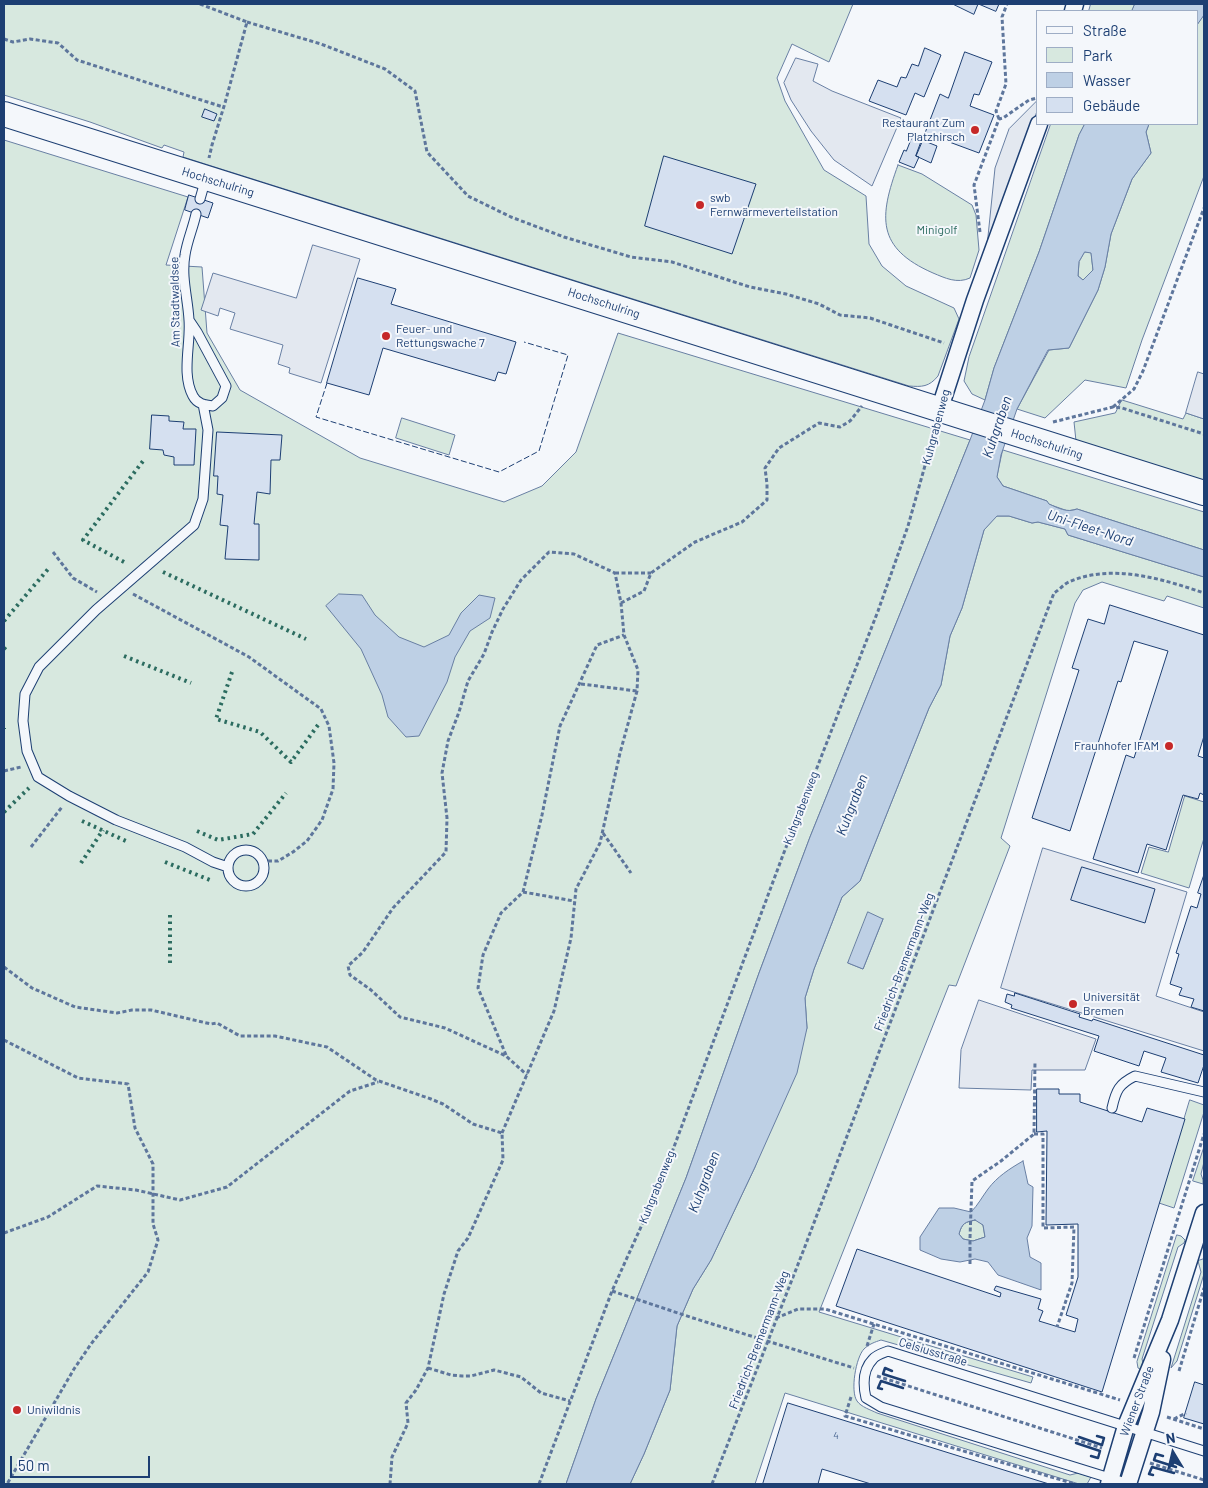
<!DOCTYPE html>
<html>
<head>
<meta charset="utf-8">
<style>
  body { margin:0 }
  #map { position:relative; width:1208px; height:1488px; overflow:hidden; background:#f4f7fb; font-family:Barlow,sans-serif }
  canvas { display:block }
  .frame { position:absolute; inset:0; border:5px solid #1d3f73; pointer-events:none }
  .legend { position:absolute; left:1036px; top:10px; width:162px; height:115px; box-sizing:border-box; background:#f4f7fb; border:1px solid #9eadc5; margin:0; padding:6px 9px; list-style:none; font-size:15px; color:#1d3f73 }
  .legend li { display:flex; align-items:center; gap:10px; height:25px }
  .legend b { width:25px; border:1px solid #9eadc5 }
  .north { position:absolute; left:1148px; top:1428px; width:50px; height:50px; -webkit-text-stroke:4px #f4f7fb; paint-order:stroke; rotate:351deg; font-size:14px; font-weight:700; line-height:20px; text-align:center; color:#1d3f73 }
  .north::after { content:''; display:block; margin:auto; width:18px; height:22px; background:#1d3f73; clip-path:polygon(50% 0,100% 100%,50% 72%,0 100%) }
  .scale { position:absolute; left:10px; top:1456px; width:140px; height:22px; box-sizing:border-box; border:2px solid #1d3f73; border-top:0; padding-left:6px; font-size:15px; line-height:18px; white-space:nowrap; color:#1d3f73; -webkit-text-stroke:4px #f4f7fb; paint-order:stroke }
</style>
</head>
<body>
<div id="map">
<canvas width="1208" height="1488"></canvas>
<div class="frame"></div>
<ul class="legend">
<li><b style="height:6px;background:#f4f7fb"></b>Straße</li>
<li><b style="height:14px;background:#d7e8df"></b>Park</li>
<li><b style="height:14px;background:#bed0e5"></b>Wasser</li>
<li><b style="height:14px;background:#d5e0f0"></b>Gebäude</li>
</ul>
<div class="north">N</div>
<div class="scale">50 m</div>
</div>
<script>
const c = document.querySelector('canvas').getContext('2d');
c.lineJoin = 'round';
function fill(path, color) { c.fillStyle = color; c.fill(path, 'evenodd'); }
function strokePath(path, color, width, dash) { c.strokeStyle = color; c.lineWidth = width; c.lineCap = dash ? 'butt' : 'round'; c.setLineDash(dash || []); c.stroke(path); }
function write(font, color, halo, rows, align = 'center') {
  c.font = font + ' Barlow,sans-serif'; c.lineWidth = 4; c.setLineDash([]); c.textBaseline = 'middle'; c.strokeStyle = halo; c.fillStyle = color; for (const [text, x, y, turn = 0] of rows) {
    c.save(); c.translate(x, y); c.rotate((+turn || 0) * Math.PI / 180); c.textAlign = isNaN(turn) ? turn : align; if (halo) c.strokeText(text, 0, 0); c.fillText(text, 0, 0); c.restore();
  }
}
const green = new Path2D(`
  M4,4h849l-24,58 -37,-18 -15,34 8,23 39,69 42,26 3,48 13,22 24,20 48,22 5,11 -21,57c-9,11 -16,11 -29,10l-726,-229 1,-5 -20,-7 -2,3 -72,-26 -86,-27z
  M1091,4h44l-3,7h-43z
  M1204,15v161l-62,164 -16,48 -41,-8 -40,38 -28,-9 32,-59 20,-2 29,-58 7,-23 6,-33 21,-55 19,-26 -5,-21 3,-8h48v-99z
  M1051,124h34l-6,11 -40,117 -45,116 -9,32 -13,-6 -8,-13 5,-24z
  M4,140l184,57 -22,68 36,2 5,66 33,57 120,68 144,44 38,-16 34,-34 42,-119 352,107 -160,397 -51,136 -73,205 -90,221 -30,85h-562z
  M898,165l24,9 50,31 4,10 3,35 -9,28c-13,6 -25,0 -37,-5 -57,-25 -54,-56 -35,-108z
  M1085,252h6l2,18 -10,10 -5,-4 1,-14z
  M1122,400l61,19 3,-6 18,6v62l-128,-40 -2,-19 41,-9z
  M402,418l53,17 -6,20 -53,-17z
  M1003,450l201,62v38l-127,-41 -9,2 -20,-7 -1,-3 -44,-15 -6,-9z
  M997,516h12l23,7 6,-1 27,7 3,6 136,42v31l-37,-12 -3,5 -62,-19 -19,8 -8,13 -74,235 9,8 -54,140 -7,-1 -130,327 214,65 -2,6 -150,-43c-6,2 -12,4 -17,9 -8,8 -14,42 -7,52 4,6 14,9 20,12l193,62 8,-2 13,4 -4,7h-8l-294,-91 -30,91h-125l14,-30 26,-64 7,-64 16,-37 18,-29 44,-93 52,-139 -2,-30 9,-29 28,-72 18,-16 69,-173 12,-23 9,-49 12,-28 22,-78zM883,919l-20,50 -15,-6z
  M1185,796l19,6v36l-15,50 -48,-15 8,-26 19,5z
  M1190,1100l14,5v7l-30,96 -15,-5z
  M1204,1147v15l-3,12 2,6v4l-10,-3z
  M976,1220l7,5 2,12 -12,4 -10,-2 -4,-5c3,-11 6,-12 17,-14z
  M1177,1235l4,1 4,4 -1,3 -6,4 -36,112 2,7 -2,4 -4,-2 -1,-6z
  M1204,1259v15l-27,87 -6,7 30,-96 -3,-11z`);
fill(green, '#d7e8df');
strokePath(green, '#687fa3', 1);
const parking = new Path2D(`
  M796,58l22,6 -5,17 19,10 69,27 -29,68 -38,-26 -23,-29 -20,-31 -7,-17z
  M1037,101v10l-27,81 -23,54 8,-78 14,-39z
  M313,245l47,14 -39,124 -32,-10 1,-5 -12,-4 5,-19 -53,-16 5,-16 -15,-5 -2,8 -17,-6 12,-37 83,25z
  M1198,372l6,2v45l-18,-6z
  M1043,848l144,44 -31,104 48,16v39l-203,-63z
  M979,1000l117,39 -11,31h-53l-1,20 -72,-2 2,-38z`);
fill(parking, '#e3e8f0');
strokePath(parking, '#687fa3', 1);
const water = new Path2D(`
  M1135,4h69v11l-7,10v-14h-65z
  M1085,124h64l-3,8 5,21 -19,26 -21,55 -6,33 -7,23 -29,58 -21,2 -31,59 -16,46 -4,22 6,9 44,15 2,3c9,4 18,9 28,5l127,41v27l-136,-42 -3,-6 -27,-7 -6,1 -23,-7h-12l-13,14 -22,78 -12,28 -9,49 -12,23 -69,173 -18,16 -28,72 -9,29 2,30 -10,45 -42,94 -44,93 -18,29 -16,37 -7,64 -26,64 -14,30h-64l30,-85 90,-221 73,-205 51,-136 160,-397 15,-40 9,-32 45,-116 40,-117zM1085,252l6,1 2,17 -10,10 -5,-4 1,-14z
  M339,594l23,1 13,20 24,22 25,10 25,-12 12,-22 18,-18 16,3 -5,20 -20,13 -15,26 -8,25 -28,54 -13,1 -18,-20 -6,-22 -21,-46 -35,-43z
  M868,912l15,7 -20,50 -15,-6z
  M1023,1161l5,23 5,3 -1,39 -5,12 3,19 11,6v27l-43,-15 -10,-13 -13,-3 -15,3 -19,-3 -21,-9v-13l19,-29h15l17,4c7,-7 11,-15 17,-23 9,-12 21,-20 35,-28zM975,1220l8,5 2,12 -12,4 -10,-2 -4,-5c3,-11 6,-12 16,-14z`);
fill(water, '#bed0e5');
strokePath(water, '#687fa3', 1);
const building = new Path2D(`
  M953,4h25l-4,10z
  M979,4h20l-3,7z
  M925,48l16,7 -17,42 -9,-4 -9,22 -37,-14 9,-21 19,7 4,-10 5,1 6,-14 6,2z
  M965,52l27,10 -13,33 -5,-1 -4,12 24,9 -15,38 -54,-20 15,-39 8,4z
  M205,109l12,5 -3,7 -12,-4z
  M912,138l10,4 -6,14 3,1 -5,11 -15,-6 5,-12 2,1z
  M922,140l15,6 -6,17 -15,-7z
  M664,156l92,28 -24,70 -87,-28z
  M189,195l24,8 -5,15 -23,-8z
  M358,278l38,11 -5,15 125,38 -10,32 -8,-2 -3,9 -112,-33 -14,47 -42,-12z
  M152,415l17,1v5l15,1 -1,7h13l-2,36h-20v-8l-10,-2 -1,-5 -13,-1z
  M217,432l65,3 -2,25h-9l-1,34 -13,-2 -3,32h5v36l-34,-1 3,-33 -8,-1 3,-30 -6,-1 1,-18h-4z
  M1110,605l94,30v101l-6,20 6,2v37l-4,-2 -2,6 -15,-4 -17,55 -19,-6 -9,29 -45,-14 33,-104 8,3 34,-107 -34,-10 -13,41 -3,-1 -48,150 -38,-13 47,-148 -7,-2 16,-49 16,5z
  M1082,867l73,22 -10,34 -74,-23z
  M1204,875v136l-13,-4 3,-8 -15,-4 3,-7 -12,-4 9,-30 -3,-1 15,-47 6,2 4,-14 -3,-1z
  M1015,993l65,21 -1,3 13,4 1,-2 111,36v10l-6,18 -37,-11 5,-14 -22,-7 -5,15 -45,-15 5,-15 -88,-28 1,-3 -7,-3 2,-8 7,2z
  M1037,1089h22v5h21v8l62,20 5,-14 38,11 -83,273 -266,-86 21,-57 143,48 1,-4 -7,-3 2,-4 45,13 -3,10 5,2 -4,10 36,11 3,-13 -12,-4 12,-38v-53l-32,1 1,-94 -10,1z
  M1195,1382l9,3v39l-20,-6z
  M788,1403l261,81h-178l-49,-15 -4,15h-55z`);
fill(building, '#d5e0f0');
strokePath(building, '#1d3f73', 1);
const lane = new Path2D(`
  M200,199l6,-21
  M189,320l8,12 29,54 -4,12 -9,8c-8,-1 -16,-2 -20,-10 -12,-22 -2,-52 -4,-76 -1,-21 -8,-43 -4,-65 2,-14 8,-27 11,-41
  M203,404l5,26 -5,69 -9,26 -98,85 -57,57 -14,27 -2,27 4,30 11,26 31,19 47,24 69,27 28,15 15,5
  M228 868a18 18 0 1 1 36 0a18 18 0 1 1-36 0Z
  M1112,1108c4,-18 7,-24 23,-32l69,16
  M1129,1484l-248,-77 -15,-9c-3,-13 -3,-29 7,-39 3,-4 10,-6 15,-8l316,100`);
const street = new Path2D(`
  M1073,11l2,-7
  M940,408l35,-108 64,-176
  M1109,1484l17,-58 44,-106 34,-107
  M1128,1484l23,-72 11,-53`);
const secondary = new Path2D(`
  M4,114l1200,379`);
strokePath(lane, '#1d3f73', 11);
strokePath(street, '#1d3f73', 19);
strokePath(secondary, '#1d3f73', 26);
strokePath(new Path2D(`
  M200,4l47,18 -22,81 -13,42 -3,13
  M247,22l74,22 64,25 30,22 12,61 41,44 43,21 53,20 67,20 41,5 78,25 36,7 33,10 21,11 30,3 74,25
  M4,39l9,3 17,-3 28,4 19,17 146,47
  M999,119l-3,-8 10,-27 -4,-67 5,-13
  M980,232l-6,-47 25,-66 4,-1 26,-18 8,-2
  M1113,407l21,-18 9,-18 61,-163
  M1053,422l60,-15 9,1 82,26
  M53,552l20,26 24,14
  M615,573h36
  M133,594l116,63 72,52 8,17 5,37 -1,26 -11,31 -15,21 -14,11 -15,9h-15
  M621,603l23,-12 7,-18 44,-31 47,-20 25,-22v-16l-2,-16 14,-20 40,-25 21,4 10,-6 12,-15
  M581,684l56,7
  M4,771l17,-4
  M603,833l28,40
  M31,847l31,-40
  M523,892l51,9
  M4,967l28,21 43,19 42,6 15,-3h19l60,14 6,-1 23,13h35l52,11 49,33 55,19 12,5 30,20 29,9 1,27 -35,78 -10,13 -14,43 -16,74 -12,22 -10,13 2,20 -16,34 -2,27
  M4,1040l74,38 50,6 7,44 18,36v60l5,16 -10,32 -57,72 -17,25 -67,115
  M506,1055l-28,-67 5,-33 18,-42 22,-21 19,-77 18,-89 37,-81 27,-10
  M502,1133l52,-122 17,-73 5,-49 24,-46 20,-90 17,-62 1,-21 -14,-35 -3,-32 -6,-30 -41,-19 -25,-2 -28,28 -18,29 -11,23 -8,22 -16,27 -9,31 -11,29 -6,32 5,45 -1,34 -53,56 -30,44 -15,14 2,9 21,15 29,27 45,11 61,28 21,19
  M1034,1134h9v94l31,-1 -2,56 -15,44
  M4,1233l44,-16 49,-31 39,4 44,10 47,-13 123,-96 28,-9
  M970,1264v-26l2,-57 29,-20 33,-27 1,-73
  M612,1291l81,27 161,50
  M776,1318l22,-9h27l295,91
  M867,1346l7,-22
  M1134,1358l70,-224
  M428,1368l23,7 11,1h9l23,-6 27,7 20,16 29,8
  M1179,1371l25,-83
  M877,1376l225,72
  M851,1397l-6,19 230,68
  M1167,1417l37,12
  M1174,1419l12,-6
  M1150,1463l54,17
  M539,1484l73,-193 47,-104 124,-332 95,-244 30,-85 27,-96
  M712,1484l92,-235 250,-656c5,-3 10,-9 15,-11 42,-19 94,-3 135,11`), '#5e769c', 3, [4, 2.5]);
strokePath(lane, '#f4f7fb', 9);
strokePath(street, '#f4f7fb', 16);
strokePath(secondary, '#f4f7fb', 24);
strokePath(new Path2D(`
  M124,562l-41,-22 60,-79
  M163,572l143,67
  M4,621l45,-53
  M4,648l2,2
  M124,656l67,27
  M232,672l-16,47 44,13 31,30 27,-37
  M4,728v1
  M4,812l25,-24
  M82,821l44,20
  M197,831l21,9 35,-6 33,-41
  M165,862l45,18
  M81,863l22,-33
  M170,963v-52`), '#2c6c60', 4, [2.5, 4]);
strokePath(new Path2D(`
  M327,383l-11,34 183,55 40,-21 29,-96 -44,-13`), '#1d3f73', 1, [6, 2.5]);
strokePath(new Path2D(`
  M892,1371l-7,-3 -2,6 22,7
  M882,1389l-4,-1 3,-7 22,7
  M1079,1437l23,8 2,-7 -7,-2
  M1076,1443l24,8 -2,7 -7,-2
  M1163,1456l-7,-2 -2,6 22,7
  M1153,1475l-4,-1 3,-7 22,6`), '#1d3f73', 2.5);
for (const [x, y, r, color] of [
  [975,130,5,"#c62828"],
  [700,205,5,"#c62828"],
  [386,336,5,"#c62828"],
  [1169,746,5,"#c62828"],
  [1073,1004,5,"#c62828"],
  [17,1410,5,"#c62828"]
]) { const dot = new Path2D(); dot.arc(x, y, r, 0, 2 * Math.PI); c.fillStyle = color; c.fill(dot); strokePath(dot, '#f4f7fb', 2); }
write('10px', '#4b6792', null, [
  ["4",836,1436]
]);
write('12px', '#1d3f73', '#f4f7fb', [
  ["Restaurant Zum",965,123,"right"],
  ["Platzhirsch",965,137,"right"],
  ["swb",710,198],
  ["Fernwärmeverteilstation",710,212],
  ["Feuer- und",396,329],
  ["Rettungswache 7",396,343],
  ["Fraunhofer IFAM",1159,746,"right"],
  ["Universität",1083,997],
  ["Bremen",1083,1011],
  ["Uniwildnis",27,1410]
], 'left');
write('12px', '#1d3f73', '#f4f7fb', [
  ["Hochschulring",218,182,17],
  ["Am Stadtwaldsee",175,302,-91],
  ["Hochschulring",604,303,18],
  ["Kuhgrabenweg",936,427,-75],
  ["Hochschulring",1047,444,18],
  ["Kuhgrabenweg",801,808,-69],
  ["Friedrich-Bremermann-Weg",904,962,-69],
  ["Kuhgrabenweg",657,1187,-68],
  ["Friedrich-Bremermann-Weg",759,1340,-69],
  ["Celsiusstraße",933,1352,17],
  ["Wiener Straße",1137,1401,-69]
]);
write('12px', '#2c6c60', '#f4f7fb', [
  ["Minigolf",937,230]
]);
write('italic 14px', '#1d3f73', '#f4f7fb', [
  ["Kuhgraben",997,427,-71],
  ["Uni-Fleet-Nord",1090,528,18],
  ["Kuhgraben",852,805,-69],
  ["Kuhgraben",704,1182,-69]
]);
</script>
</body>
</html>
